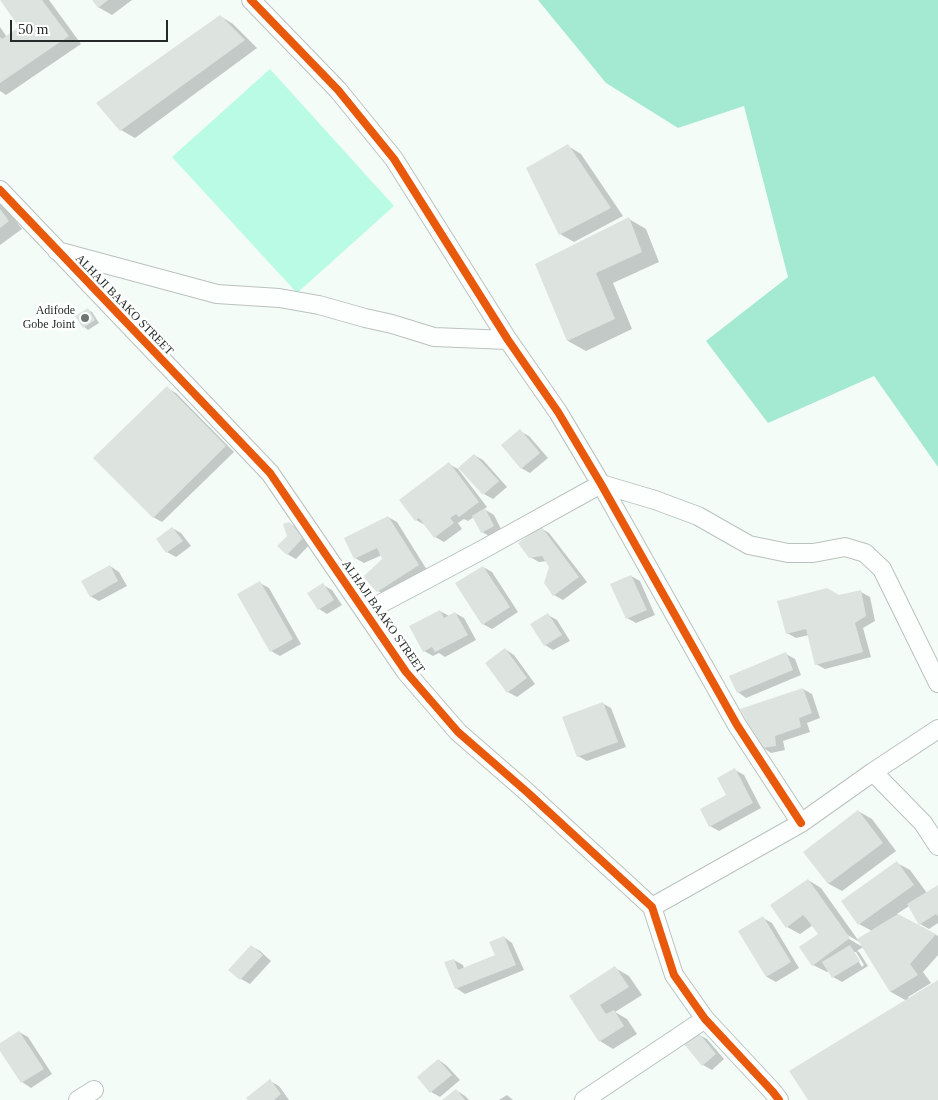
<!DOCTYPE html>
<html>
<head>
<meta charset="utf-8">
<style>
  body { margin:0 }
  #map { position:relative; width:938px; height:1100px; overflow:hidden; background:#f4fcf8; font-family:Georgia,serif }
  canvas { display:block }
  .scale { position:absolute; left:10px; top:20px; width:158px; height:22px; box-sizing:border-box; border:2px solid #242b28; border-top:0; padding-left:6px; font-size:15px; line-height:18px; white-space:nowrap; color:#242b28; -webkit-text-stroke:4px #fff; paint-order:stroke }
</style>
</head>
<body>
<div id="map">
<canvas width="938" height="1100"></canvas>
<div class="scale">50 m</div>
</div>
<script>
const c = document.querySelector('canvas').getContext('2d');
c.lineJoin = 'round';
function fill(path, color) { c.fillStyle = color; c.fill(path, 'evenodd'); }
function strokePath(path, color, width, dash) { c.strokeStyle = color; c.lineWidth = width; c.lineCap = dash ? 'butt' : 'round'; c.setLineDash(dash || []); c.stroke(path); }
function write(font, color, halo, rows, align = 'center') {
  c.font = font + ' Georgia,serif'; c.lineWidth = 5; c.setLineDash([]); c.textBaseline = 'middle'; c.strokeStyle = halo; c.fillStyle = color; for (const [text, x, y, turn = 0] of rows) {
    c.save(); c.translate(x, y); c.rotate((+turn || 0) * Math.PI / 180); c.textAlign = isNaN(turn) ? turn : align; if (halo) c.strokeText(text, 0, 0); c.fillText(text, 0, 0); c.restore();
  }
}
fill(new Path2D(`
  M270,69l124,137 -97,87 -125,-136z`), '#b9fbe4');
fill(new Path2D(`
  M538,0h400v467l-64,-91 -106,47 -62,-82 82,-64 -44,-171 -66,22 -72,-45z`), '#a4ead2');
fill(new Path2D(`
  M2,0h47l32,44 -75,51 -6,-4v-64l7,10 14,-9z
  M93,0h39l-20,15 -14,-8z
  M220,16l13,8 24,24 -122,90 -14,-8 -23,-27z
  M568,146l13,8 42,62 -49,26 -14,-8z
  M0,200l22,29 -22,16z
  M629,219l17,10 13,33 -46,21 19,46 -46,22 -18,-10 -32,-77z
  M88,310l4,2 7,11 -11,7 -4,-3z
  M167,388l9,5 58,59 -72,70 -9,-5z
  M520,431l9,5 19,22 -18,15 -9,-5z
  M474,455l9,5 24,27 -14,12 -9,-5 -24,-26z
  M449,464l9,5 29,38 -3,2 10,6 8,16 -11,6 -9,-5 -8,-15 -6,4 -4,-2 -6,4 4,6 -18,13 -9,-5 -9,-12h-1l-9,-5z
  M388,517l9,5 30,48 -40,26 -9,-5 6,-31 -2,-5 -18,8 -9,-5z
  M289,523l9,6 14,13 -16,17 -9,-5z
  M172,528l9,5 10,13 -15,11 -9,-5z
  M541,528l8,5 38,49 -24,18 -9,-5 -3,-28 -4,-6 -8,1 -9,-5z
  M110,566l9,6 8,14 -28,15 -9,-5z
  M483,567l9,5 26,40 -26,17 -9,-5z
  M631,576l9,5 15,34 -19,8 -9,-5z
  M260,583l9,5 32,56 -21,12 -9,-5z
  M323,585l9,5 10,15 -15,9 -8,-5z
  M861,592l9,5 5,24 -12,7 8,29 -46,12 -9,-5 -7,-29 -13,3 -9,-5 52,-37z
  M440,611l9,5 6,-3 9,5 12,22 -31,17 -6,-4 -6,3 -9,-5z
  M548,615l9,5 13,21 -17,9 -8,-5z
  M505,649l9,6 21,29 -18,13 -9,-5z
  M786,654l9,5 6,16 -55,23 -8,-6z
  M803,689l9,5 8,24 -13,5 3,9 -27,9 2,9 -14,3 -9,-6z
  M602,703l9,5 15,39 -39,14 -9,-5z
  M735,770l9,5 17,33 -42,23 -9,-5 18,-31z
  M858,811l14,8 24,32 -54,40 -13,-7 -24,-32z
  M897,863l13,7 17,23 11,-7v37l-9,6 -9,-5 -11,-18 -12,8 41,22v19l-15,17 8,11 -23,14 1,2 29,-17v118h-129l98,-99 -16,-9 -28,-45 -6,4 2,1 9,14 -26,16 -9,-5 -4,-6 -2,1 -14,-7 7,-30 -7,-10 -13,9 -13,-7 21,-47 13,8 37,52 14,-9 -13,-7zM846,934l15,9v3l-17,-10zM853,952h3l8,13 -2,2z
  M763,918l9,5 27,45 -23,14 -9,-5z
  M504,937l8,6 12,27 -59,24 -9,-6 -2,-28 9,5 1,4 33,-14z
  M251,946l9,5 11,10 -21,23 -9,-5 -11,-9z
  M615,968l14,8 13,19 -27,17 12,7 10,15 -24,15 -13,-8 -29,-45z
  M19,1032l9,5 24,37 -21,14 -9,-6 -22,-33v-4z
  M698,1034l9,5 17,20 -12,11 -9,-5 -18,-21z
  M439,1060l8,6 13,14 -20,17 -9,-5 -12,-15z
  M270,1081l9,5 10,14h-39z
  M456,1090l9,6 4,4h-25z
  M507,1095l6,5h-14z`), '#0003');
fill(new Path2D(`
  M0,0h42l27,36 -69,47v-46l2,2 17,-12z
  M92,0h16l-10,8z
  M220,15l25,25 -125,91 -24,-28z
  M568,144l43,64 -52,27 -33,-67z
  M0,209l9,12 -9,7z
  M629,217l13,35 -46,21 19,46 -48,22 -32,-77z
  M88,308l7,12 -12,8 -8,-12z
  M167,386l59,60 -73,72 -60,-60z
  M520,429l20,24 -19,16 -20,-24z
  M474,454l25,27 -16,14 -25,-27z
  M449,462l30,40 -20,15 -3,-3 -6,4 4,5 -20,15 -15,-20 -4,3 -16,-21z
  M485,508l9,18 -13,7 -9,-17z
  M388,516l31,49 -42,27 -14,-15 19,-18 -5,-11 -23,11 -10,-21z
  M289,522l15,15 -17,18 -10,-9 10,-10 -4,-12z
  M541,526l38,51 -26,19 -9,-13 5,-16 -7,-11 -13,2 -11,-15z
  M172,527l11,14 -17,12 -10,-14z
  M110,565l8,16 -28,16 -9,-16z
  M483,566l27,41 -28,18 -27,-42z
  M631,575l16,35 -21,9 -16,-35z
  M260,581l33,58 -23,13 -33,-58z
  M323,583l11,17 -16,10 -11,-17z
  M827,588l12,7 22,-5 5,26 -11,7 8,29 -48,13 -9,-36 -20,5 -9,-33z
  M440,610l4,8 11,-6 13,23 -33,17 -3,-5 -9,5 -14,-26z
  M548,613l14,22 -18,11 -14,-22z
  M505,648l22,30 -20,15 -22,-30z
  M786,652l7,18 -56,23 -8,-17z
  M803,688l9,25 -13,5 2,9 -26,9 1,10 -15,2 -21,-39z
  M603,702l15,40 -41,15 -15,-40z
  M735,768l18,35 -44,24 -9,-18 26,-14 -9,-17z
  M858,810l25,33 -55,41 -25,-32z
  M897,861l17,24 -56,40 -17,-24z
  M808,879l42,59 -38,28 -13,-19 19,-13 -12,-16 -3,-3 -17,13 -16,-23z
  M938,885v31l-2,-2 -17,11 -12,-21z
  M898,914l38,20 -26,30 8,11 -28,17 -33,-53z
  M763,916l28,46 -25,15 -28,-46z
  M504,936l12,29 -61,24 -11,-27 10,-3 4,11 37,-15 -6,-13z
  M251,945l12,10 -23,25 -12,-10z
  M850,945l10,16 -28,17 -10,-16z
  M615,966l14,21 -29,18 6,9 8,-4 10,16 -25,16 -30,-46z
  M938,980v120h-130l-19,-29z
  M19,1031l25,38 -23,14 -21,-32v-8z
  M698,1032l18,22 -14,12 -18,-22z
  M438,1059l14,16 -22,18 -13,-16z
  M270,1079l11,15 -7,6h-26l-2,-2z
  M456,1089l9,11h-23z`), '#dde4e0');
const minor = new Path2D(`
  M251,0l87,90 56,69 114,181 50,72 43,72 136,241 64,98
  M0,190l270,283 136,199 52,60 69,60 125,115 22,68 31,44 68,73 6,8
  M57,251l160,43 62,4 40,7 46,13 27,6 42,13 74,3
  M365,612l115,-61 121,-67 54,16 43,16 51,29 39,8h25l32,-6 20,6 17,16 56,114
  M873,772l50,51 15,23
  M652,907l149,-84 72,-51 65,-43
  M78,1100l16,-10
  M584,1100l121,-81`);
strokePath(minor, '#bbc2be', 20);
strokePath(minor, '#fdfffe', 18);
strokePath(new Path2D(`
  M251,0l87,90 56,69 114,181 50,72 43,72 136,241 64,98
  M0,190l270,283 136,199 52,60 69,60 125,115 22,68 31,44 68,73 6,8`), '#e8590c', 8);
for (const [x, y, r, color] of [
  [85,318,5,"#6d7471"]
]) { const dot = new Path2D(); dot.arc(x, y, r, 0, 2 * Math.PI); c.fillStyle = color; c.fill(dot); strokePath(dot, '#fff', 2); }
write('12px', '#242b28', '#fff', [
  ["ALHAJI BAAKO STREET",124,305,46],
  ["ALHAJI BAAKO STREET",383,617,55]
]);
write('12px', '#242b28', '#fff', [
  ["Adifode",75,311],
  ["Gobe Joint",75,325]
], 'right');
</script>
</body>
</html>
